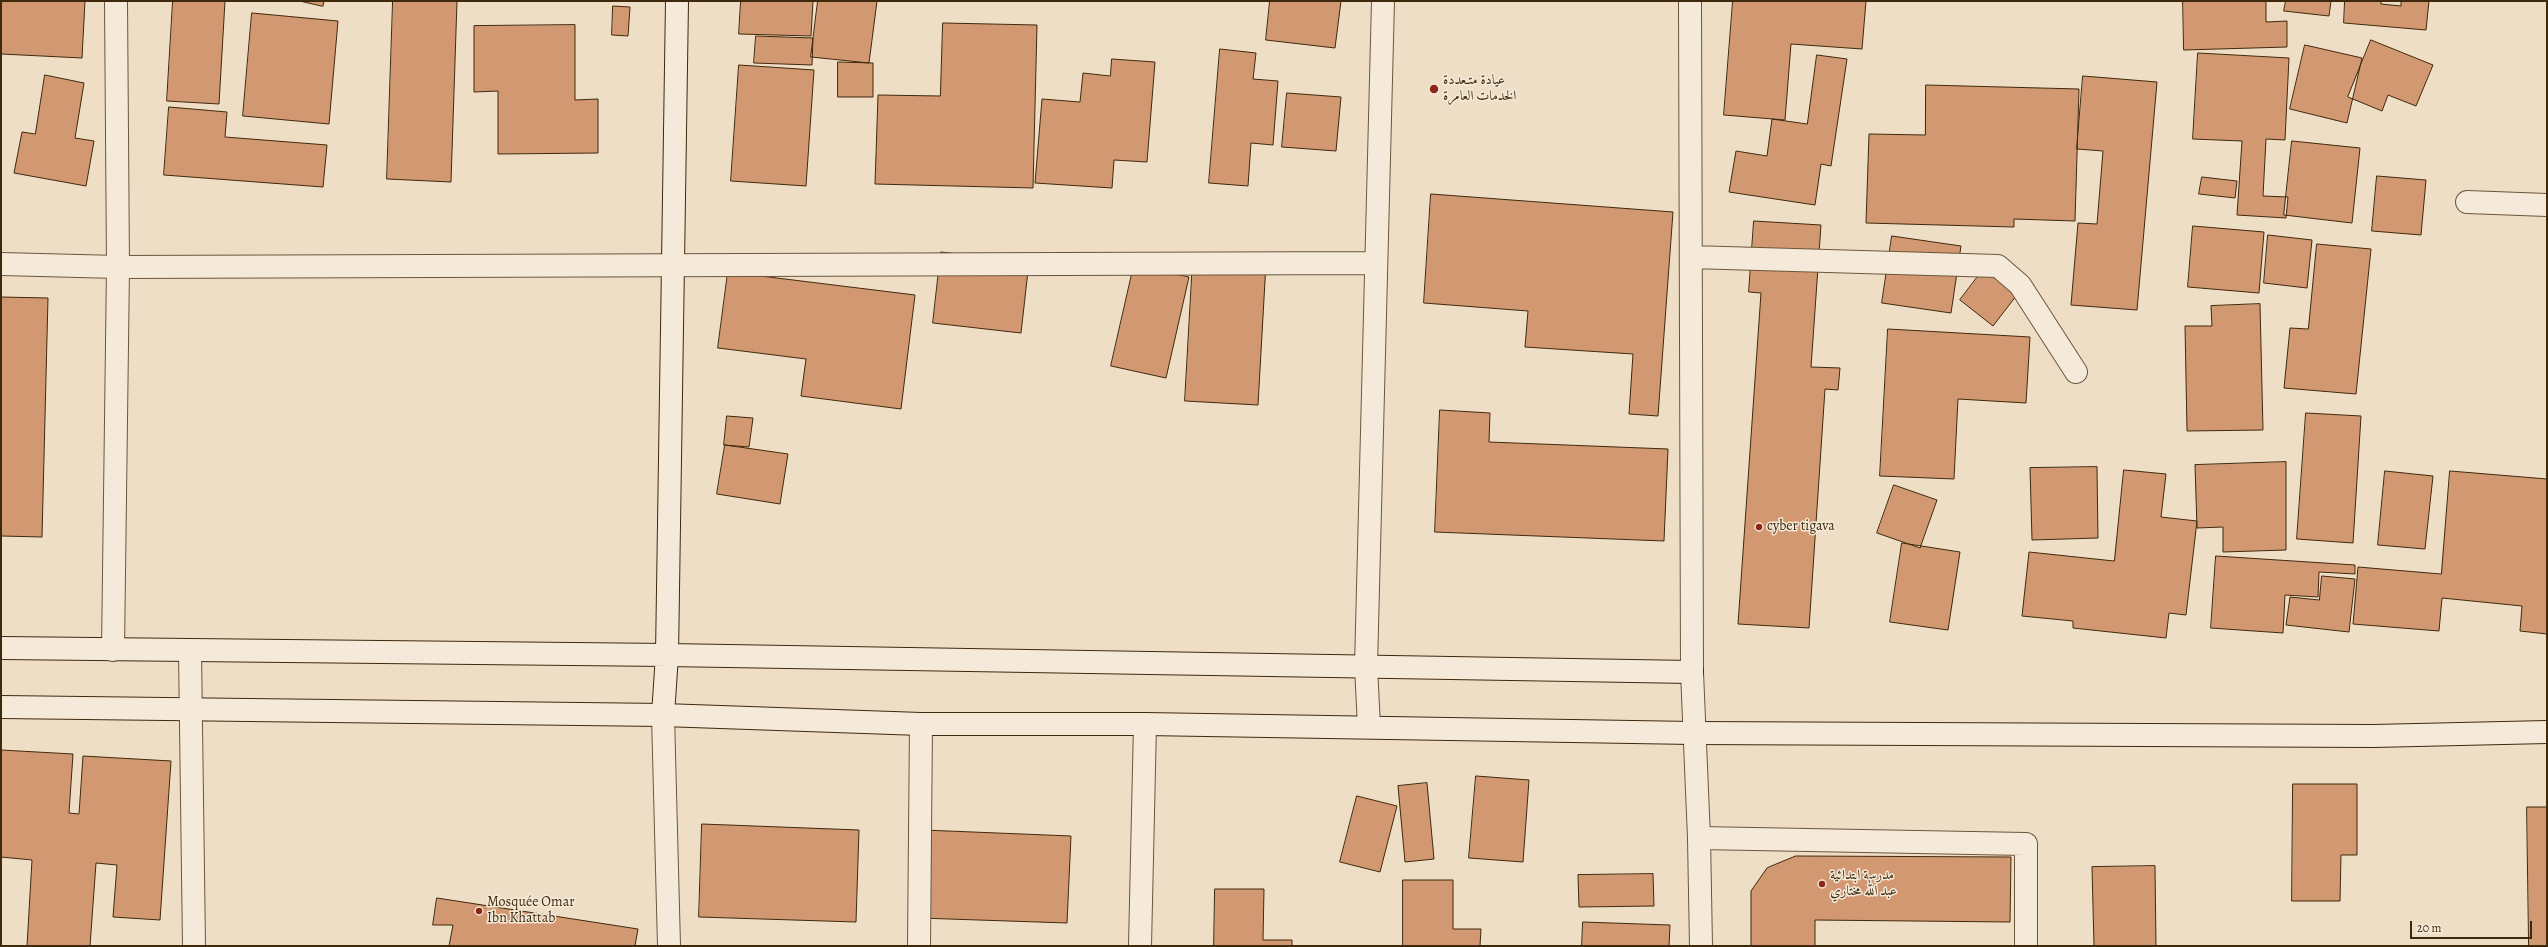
<!DOCTYPE html>
<html>
<head>
<meta charset="utf-8">
<style>
  body { margin:0 }
  #map { position:relative; width:2548px; height:947px; overflow:hidden; background:#efdec6; font-family:Alegreya,serif }
  canvas { display:block }
  .frame { position:absolute; inset:0; border:2px solid #3f290c; pointer-events:none }
  .scale { position:absolute; left:2410px; top:921px; width:122px; height:18px; box-sizing:border-box; border:2px solid #3f290c; border-top:0; padding-left:5px; font-size:12px; line-height:14px; white-space:nowrap; color:#3f290c; -webkit-text-stroke:3px #f5eada; paint-order:stroke }
</style>
</head>
<body>
<div id="map">
<canvas width="2548" height="947"></canvas>
<div class="frame"></div>
<div class="scale">20 m</div>
</div>
<script>
const c = document.querySelector('canvas').getContext('2d');
c.lineJoin = 'round';
function fill(path, color) { c.fillStyle = color; c.fill(path, 'evenodd'); }
function strokePath(path, color, width, dash) { c.strokeStyle = color; c.lineWidth = width; c.lineCap = dash ? 'butt' : 'round'; c.setLineDash(dash || []); c.stroke(path); }
function write(font, color, halo, rows, align = 'center') {
  c.font = font + ' Alegreya,Amiri,serif'; c.lineWidth = 3; c.setLineDash([]); c.textBaseline = 'middle'; c.strokeStyle = halo; c.fillStyle = color; for (const [text, x, y, turn = 0] of rows) {
    c.save(); c.translate(x, y); c.rotate((+turn || 0) * Math.PI / 180); c.textAlign = isNaN(turn) ? turn : align; if (halo) c.strokeText(text, 0, 0); c.fillText(text, 0, 0); c.restore();
  }
}
const building = new Path2D(`
  M1,1h84l-3,57 -81,-4z
  M173,1h52l-6,103 -52,-3z
  M300,1h24l-1,5z
  M393,1h64l-6,181 -64,-3z
  M741,1h72l-2,35 -72,-2z
  M818,1h59l-8,62 -58,-6z
  M1270,1h71l-6,47 -69,-8z
  M1733,1h133l-4,48 -71,-5 -6,76 -61,-5z
  M2183,1h83v21l21,-1v26l-103,3z
  M2286,1h45l-2,15 -45,-5z
  M2345,1h36v3l20,2v-5h28l-3,29 -82,-7z
  M613,6l17,1 -2,29 -16,-1z
  M252,13l86,8 -9,103 -86,-8z
  M943,23l94,2 -4,163 -158,-4 3,-89 62,1z
  M575,25v75l23,-1v54l-100,1v-63l-24,1v-66z
  M756,36l57,2 -1,27 -58,-2z
  M2371,40l62,25 -17,41 -28,-11 -6,16 -34,-14z
  M2305,45l57,13 -15,65 -57,-14z
  M1220,49l36,4 -3,26 25,2 -5,64 -22,-2 -3,43 -39,-3z
  M2198,53l91,5 -4,82 -19,-1 -3,57 25,1 -2,21 -49,-3 5,-74 -49,-2z
  M1817,55l30,4 -16,107 -10,-2 -6,41 -86,-13 7,-41 31,5 5,-37 35,5z
  M1112,59l43,3 -8,100 -33,-2 -2,28 -77,-5 7,-84 38,3 3,-29 27,3z
  M838,62l35,1v34h-35z
  M739,65l75,5 -8,116 -75,-5z
  M45,75l39,8 -9,55 19,3 -8,45 -72,-13 8,-41 13,2z
  M2083,76l74,6 -20,228 -66,-5 7,-82 19,1 6,-73 -26,-2z
  M1926,85l153,4 -4,132 -61,-2v8l-148,-4 3,-89 56,1z
  M1287,93l54,4 -5,54 -54,-4z
  M169,107l58,5 -2,25 102,8 -4,42 -159,-12z
  M2292,141l68,7 -8,75 -68,-8z
  M2377,176l49,4 -5,55 -49,-4z
  M2202,177l35,4 -2,17 -36,-4z
  M1431,194l242,18 -15,204 -29,-2 4,-60 -108,-7 3,-36 -104,-8z
  M1754,221l67,4 -10,142 29,1 -2,22 -13,-1 -16,239 -71,-4 23,-331 -12,-1z
  M2193,226l71,6 -5,61 -71,-6z
  M2268,235l44,5 -5,48 -43,-5z
  M1892,236l69,10 -10,67 -69,-10z
  M2317,244l54,5 -15,145 -72,-6 6,-60 18,1z
  M941,252l88,10 -8,71 -88,-10z
  M1193,259l73,4 -8,142 -73,-4z
  M1989,262l34,25 -30,39 -33,-26z
  M1134,265l55,12 -23,101 -55,-12z
  M728,272l187,23 -14,114 -100,-13 5,-37 -88,-11z
  M1,297l47,1 -6,239 -41,-1z
  M2260,304l3,126 -76,1 -2,-105h27l-1,-20z
  M1888,329l142,8 -4,66 -68,-4 -4,80 -74,-3z
  M1440,410l50,3 -1,29 179,7 -4,92 -229,-9z
  M2306,413l55,3 -8,127 -56,-4z
  M727,416l26,2 -4,29 -25,-2z
  M725,445l63,9 -8,50 -63,-10z
  M2286,462v88l-63,2v-25l-26,1 -2,-63z
  M2097,467l1,71 -66,2 -2,-72z
  M2124,470l42,4 -5,43 36,4 -11,94 -17,-2 -3,25 -93,-10v-7l-51,-5 7,-64 85,9z
  M2385,471l48,5 -8,73 -47,-4z
  M2450,471l97,8v155l-27,-3 2,-25 -80,-8 -3,33 -86,-7 5,-57 83,7z
  M1894,485l43,15 -17,48 -43,-15z
  M1902,543l58,9 -12,78 -58,-8z
  M2216,556l139,9v9l-36,-2 -1,25 -33,-2 -2,38 -72,-5z
  M2322,576l33,3 -6,53 -63,-7 4,-28 29,3z
  M1,750l72,4 -4,59 10,1 4,-58 88,5 -11,159 -47,-3 4,-52 -21,-2 -6,83h-63l5,-86 -31,-3z
  M1476,776l53,4 -6,82 -54,-4z
  M1427,783l7,76 -29,3 -7,-76z
  M2293,784h64v71h-16l-1,46h-48z
  M1357,796l40,10 -17,66 -40,-10z
  M2527,807h20v139h-18z
  M702,824l157,6 -3,92 -157,-5z
  M923,830l148,6 -4,87 -148,-5z
  M1796,856l215,1 -1,65 -195,-2v26h-64v-55l16,-23z
  M2155,866l1,80h-62l-2,-79z
  M1653,874l1,32 -75,1 -1,-32z
  M1403,880h50v49h28l-1,17h-77z
  M1215,889h49l-1,51h29v6h-78z
  M437,898l201,31 -3,17h-186l4,-21h-20z
  M1583,922l87,3 -1,21h-87z`);
fill(building, '#d29871');
strokePath(building, '#3f290c', 1);
const street = new Path2D(`
  M1690,1l2,671 7,166 2,108
  M2467,202l80,3
  M1691,257l307,9 22,19 56,87
  M1,264l117,3 1257,-4
  M113,650l5,-383 -2,-266
  M190,651l4,295
  M663,715l6,231
  M1369,727l-3,-61 17,-665
  M1699,838l327,6v102
  M919,946l2,-222
  M1140,946l5,-222`);
const secondary = new Path2D(`
  M1,648l666,7 1025,17
  M1,707l662,8 258,9h224l548,9 680,3 174,-4
  M663,715l4,-60 10,-654`);
strokePath(street, '#6b563a', 24);
strokePath(secondary, '#3f290c', 24);
strokePath(street, '#f5eada', 22);
strokePath(secondary, '#f5eada', 22);
for (const [x, y, r, color] of [
  [1434,89,5,"#8f2418"],
  [1759,527,4,"#8f2418"],
  [1822,884,4,"#8f2418"],
  [479,911,4,"#8f2418"]
]) { const dot = new Path2D(); dot.arc(x, y, r, 0, 2 * Math.PI); c.fillStyle = color; c.fill(dot); strokePath(dot, '#f5eada', 1.5); }
write('14px', '#3f290c', '#f5eada', [
  ["عيادة متـعددة",1443,81],
  ["الخدمات العامرة",1443,97],
  ["cyber tigava",1767,527],
  ["مدرسة ابتدائية",1830,876],
  ["عبد الله مختاري",1830,892],
  ["Mosquée Omar",487,903],
  ["Ibn Khattab",487,919]
], 'left');
</script>
</body>
</html>
